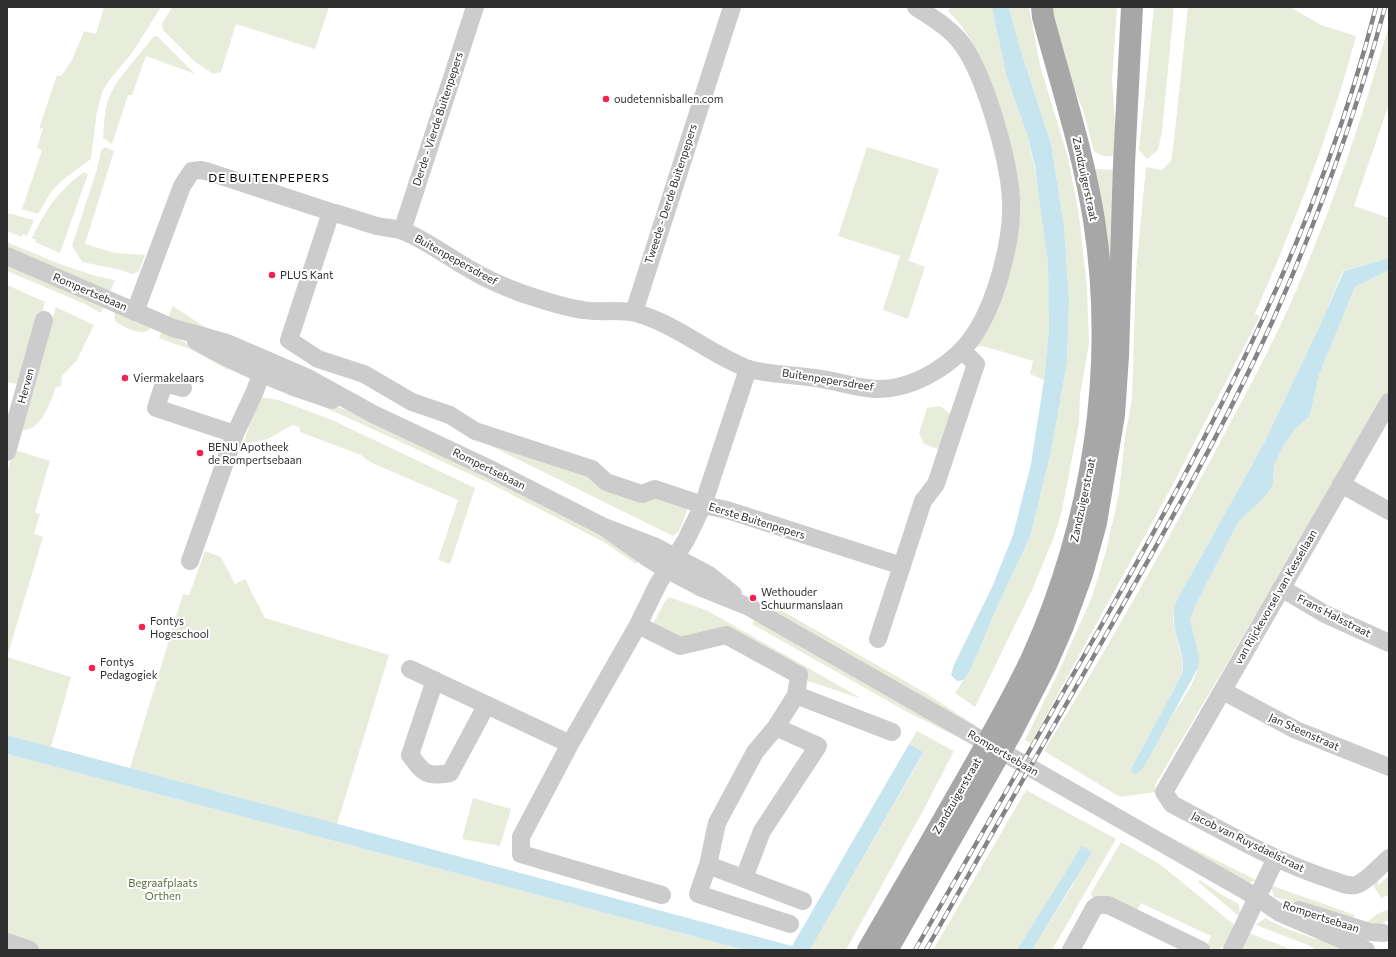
<!DOCTYPE html>
<html>
<head>
<meta charset="utf-8">
<style>
  body { margin:0 }
  #map { position:relative; width:1396px; height:957px; overflow:hidden; background:#fff; font-family:Commissioner,sans-serif }
  canvas { display:block }
  .frame { position:absolute; inset:0; border:8px solid #2f2f2f; pointer-events:none }
</style>
</head>
<body>
<div id="map">
<canvas width="1396" height="957"></canvas>
<div class="frame"></div>
</div>
<script>
const c = document.querySelector('canvas').getContext('2d');
c.lineJoin = 'round';
function fill(path, color) { c.fillStyle = color; c.fill(path, 'evenodd'); }
function strokePath(path, color, width, dash) { c.strokeStyle = color; c.lineWidth = width; c.lineCap = dash ? 'butt' : 'round'; c.setLineDash(dash || []); c.stroke(path); }
function write(font, color, halo, rows, align = 'center') {
  c.font = font + ' Commissioner,sans-serif'; c.lineWidth = 4; c.setLineDash([]); c.textBaseline = 'middle'; c.strokeStyle = halo; c.fillStyle = color; for (const [text, x, y, turn = 0] of rows) {
    c.save(); c.translate(x, y); c.rotate((+turn || 0) * Math.PI / 180); c.textAlign = isNaN(turn) ? turn : align; if (halo) c.strokeText(text, 0, 0); c.fillText(text, 0, 0); c.restore();
  }
}
fill(new Path2D(`
  M104,7h57l-29,46 -21,25 -8,12 -6,21 -6,48 -30,22 -10,11 -13,22 -16,-5 20,-59 -5,-2 6,-20 -4,1 18,-54 4,1 11,-16 12,-29 12,3z
  M172,7h157l-14,42 -79,-25 -15,48 -8,2 -19,-13 -31,-31 -1,-6z
  M951,7h41l14,68 22,62 13,63 7,63 1,35v30l-5,52 -14,-6 3,-13 -50,-15 -8,1 40,-101 -34,-186c-9,-19 -18,-35 -33,-49z
  M1009,7h20l11,58 28,93 11,57 8,72 2,57 -9,51 -1,28 -17,87 -8,27 -22,53 -57,117 -20,-14 16,-24 26,-62 33,-70 21,-85 16,-89 2,-64 -5,-73 -13,-82 -32,-99z
  M1051,7h66l-5,73 5,69 -2,6c-6,3 -15,1 -21,-4l-11,-41 -20,-49z
  M1154,7h20l-12,124 -4,19 -11,9 -8,-9z
  M1188,7h102l31,18 35,11c-25,95 -62,188 -101,278l5,2 -89,172 -140,255 -6,-3 33,-67 34,-76 14,-46 13,-58 6,-56 7,-38 4,-129 10,-103 16,3 9,-9 3,-21z
  M1389,25v79l-35,102 35,12v40l-46,13 -22,52 -57,120 -87,157 -4,20 9,39v15l-51,95c16,-21 65,-79 67,-103 2,-16 -7,-30 -8,-45 0,-4 2,-8 4,-12l44,-87 35,-37 1,-18 7,-17 13,-20 16,-14 9,-41 36,-88 34,-17v120l-64,112 -73,119 -97,164 1,7 -36,5 -76,-46c61,-98 118,-200 173,-303 27,-51 55,-102 78,-155 38,-87 68,-178 94,-268z
  M157,36l38,38 -49,-18 -14,39h-4l-16,49 -9,-6c1,-12 1,-25 5,-37 7,-23 31,-44 45,-64z
  M104,147l10,4 -29,93 30,9 30,2 -6,16 -6,3 -16,-5 -35,-7 -10,-16 25,-77 4,-18z
  M867,147l72,22 -30,90 -2,1 18,7 -17,52 -25,-9 17,-54 -62,-20z
  M1096,169l19,1v90l-7,12 -16,-100z
  M84,172l4,2 -28,79 -25,-11 1,-2 -4,-2c14,-29 26,-47 52,-66z
  M7,213l27,7 -7,16 -4,-2 -1,3 -15,-6z
  M7,242c36,15 70,31 108,38l-5,12 -103,-44z
  M7,264l97,42 -3,7 -16,-9 -78,-33z
  M7,285l38,17 -24,83 -14,-3z
  M173,306l30,20 19,8 -54,-17z
  M56,307l38,18 -17,35 -15,16 -1,10 -5,1c-6,16 -14,43 -33,43l-3,-2z
  M114,310l38,17c-8,11 -28,1 -37,-6z
  M162,331l68,34 -2,5 -36,-20 -33,-12z
  M288,390l56,19 145,68 116,59 34,23 -3,5 -34,-23 -115,-59 -145,-67 -28,-12 -27,-8z
  M259,397l20,3 53,20 143,68 -25,76 -12,-4 20,-60 -88,-38 -9,-7 -61,-23 -1,-5 -7,-2 -24,14 -25,5z
  M406,404l136,52 149,45 -12,30 -6,5z
  M940,406l12,9 -12,35 -16,-6 -5,-11 8,-25z
  M14,450l36,11 -15,51 5,2 -6,20 9,3 -36,120 64,20 -20,70 -44,-12v-263z
  M205,551l16,6 14,27 10,-5 20,39 124,37 -52,169 -207,-56 53,-174 6,1z
  M669,597l39,14 151,86v1l-51,-17 -84,-54 -36,12 -11,-3 -24,-12 12,-23z
  M765,601l159,91 52,34 -1,2 -213,-122z
  M755,619l213,123 -59,-29 -157,-89z
  M917,731l37,20 -30,58 -78,141h-36l113,-196 -1,-3 -13,-7z
  M7,754l738,196h-703l-35,-13z
  M1026,790l90,49 -64,111h-20l42,-67 9,-37 -66,104h-84z
  M473,798l38,11 -11,37 -38,-7z
  M1168,836l88,44 -9,4 -81,-46z
  M1121,842l40,23 77,63 -8,16 -14,6 -10,-3 5,-11 -70,-33 -5,9 -43,-13 -2,-6z
  M1379,872l-1,13 11,-9v19l-8,3 -10,-17z
  M1200,880l22,15 17,9 1,13 -42,-35z
  M1270,885l85,30 -4,5 -77,-23z
  M1389,909v11l-10,5 -14,-1 12,-10z
  M1265,918l20,10 30,11 19,1 12,10h-30l-8,-5 -52,-20z
  M1249,933l44,17h-52z`), '#e8eddb');
fill(new Path2D(`
  M992,7h17l10,38 32,99 13,82 5,73 -2,64 -16,89 -21,85 -33,70 -26,62 -7,11 -7,1 -6,-6 3,-10 39,-80 20,-50 18,-71 13,-84 5,-52 -1,-65 -13,-96 -7,-30 -22,-62z
  M1389,258v12l-34,17 -36,88 -9,41 -16,14 -13,20 -7,17 -1,18 -7,10 -28,27 -44,87 -4,11 9,37 -1,11 -56,102 -6,4 -4,-1 -1,-4 51,-95c5,-26 -16,-46 -5,-74l87,-157 57,-120 23,-52z
  M7,735l785,211 117,-202 13,7 1,2 -113,197h-65l-738,-196z
  M1082,846l10,6 -60,98h-15z`), '#c6e5ef');
strokePath(new Path2D(`
  M331,212c16,4 31,10 46,14 9,2 18,2 26,5 25,10 46,27 70,40 15,9 32,16 48,22 21,7 41,14 62,17 17,3 36,-1 53,3 40,11 72,40 110,55 16,6 50,7 69,10 19,2 44,11 63,11 37,0 79,-26 98,-57 21,-33 37,-94 35,-132 -2,-40 -27,-131 -53,-161 -12,-14 -27,-22 -42,-32
  M402,231l73,-224
  M7,256l166,72 54,15 79,34 67,37 119,56 112,57 52,20 53,28 24,19
  M135,312l47,-126 10,-15 9,-1 8,2 122,40 -42,128 29,19 46,15 48,28 38,13 25,16 117,38 14,13 36,12 13,-5 48,16 -17,35 -28,44 -20,41 -68,119 -160,-75
  M634,312l98,-305
  M196,341c43,25 89,44 136,59
  M748,369l-45,136 24,5 175,56
  M183,388l-19,-5 -8,25 79,26
  M1389,402l-225,390 8,12c52,28 104,58 160,76 7,2 16,7 24,5 10,-3 25,-20 33,-27
  M7,452l37,-132
  M1341,484l48,27
  M604,527l45,32 19,11 34,18 47,19 509,291 22,15 86,37
  M190,561l45,-127 20,-43 10,-28
  M1281,588l44,26 64,29
  M638,625l42,21 46,-11 73,40 -3,20 96,37
  M878,639l45,-138 13,-17 40,-120 -14,-14
  M435,680l-25,75c14,19 16,22 40,18l36,-67
  M1223,691l73,39 93,37
  M570,744l-49,93v17l141,41
  M708,865l95,36
  M744,878l18,-47 56,-85 -42,-19
  M1299,910l71,22 14,1
  M790,924l-92,-30 10,-29 9,-42 38,-71 21,-25 20,-32
  M7,942l23,8
  M1071,950l23,-42 4,-3h10l93,45
  M1232,950l44,-92`), '#ccc', 18);
strokePath(new Path2D(`
  M868,950c34,-58 67,-115 100,-173 22,-39 45,-78 64,-119 61,-136 85,-289 62,-438 -11,-69 -33,-136 -51,-203l-1,-10
  M887,950l124,-217 34,-66 18,-41 19,-52 14,-51 18,-108 4,-59 6,-192 8,-157`), '#a7a7a7', 22);
const rail = new Path2D(`
  M915,950c61,-106 121,-211 182,-317 114,-200 222,-401 279,-626
  M926,950c60,-106 120,-211 181,-317 58,-102 117,-205 166,-313 45,-101 83,-206 112,-313`);
strokePath(rail, '#848484', 4.5);
strokePath(rail, '#fff', 3, [9]);
for (const [x, y, r, color] of [
  [606,99,4,"#f6214f"],
  [272,275,4,"#f6214f"],
  [125,378,4,"#f6214f"],
  [200,453,4,"#f6214f"],
  [753,598,4,"#f6214f"],
  [142,627,4,"#f6214f"],
  [92,668,4,"#f6214f"]
]) { const dot = new Path2D(); dot.arc(x, y, r, 0, 2 * Math.PI); c.fillStyle = color; c.fill(dot); strokePath(dot, '#fff', 1.5); }
write('11px', '#2f2f2f', '#fff', [
  ["oudetennisballen.com",614,99],
  ["PLUS Kant",280,275],
  ["Viermakelaars",133,378],
  ["BENU Apotheek",208,447],
  ["de Rompertsebaan",208,460],
  ["Wethouder",761,592],
  ["Schuurmanslaan",761,605],
  ["Fontys",150,621],
  ["Hogeschool",150,634],
  ["Fontys",100,662],
  ["Pedagogiek",100,675]
], 'left');
write('11px', '#2f2f2f', '#fff', [
  ["Derde - Vierde Buitenpepers",438,119,-72],
  ["Zandzuigerstraat",1085,179,78],
  ["Tweede - Derde Buitenpepers",671,194,-72],
  ["Buitenpepersdreef",456,260,29],
  ["Rompertsebaan",90,292,23],
  ["Buitenpepersdreef",828,380,9],
  ["Herven",26,386,-75],
  ["Rompertsebaan",489,469,26],
  ["Zandzuigerstraat",1083,500,-78],
  ["Eerste Buitenpepers",757,521,17],
  ["van Rijckevorsel van Kessellaan",1276,597,-60],
  ["Frans Halsstraat",1334,616,27],
  ["Jan Steenstraat",1304,732,24],
  ["Rompertsebaan",1003,753,30],
  ["Zandzuigerstraat",957,796,-60],
  ["Jacob van Ruysdaelstraat",1248,842,26],
  ["Rompertsebaan",1321,917,18]
]);
write('11px', '#5a6f38', '#fff', [
  ["Begraafplaats",163,883],
  ["Orthen",163,896]
]);
c.letterSpacing = '1px';
write('12px', '#000', '#fff', [
  ["DE BUITENPEPERS",269,178]
]);
c.letterSpacing = '0px';
</script>
</body>
</html>
